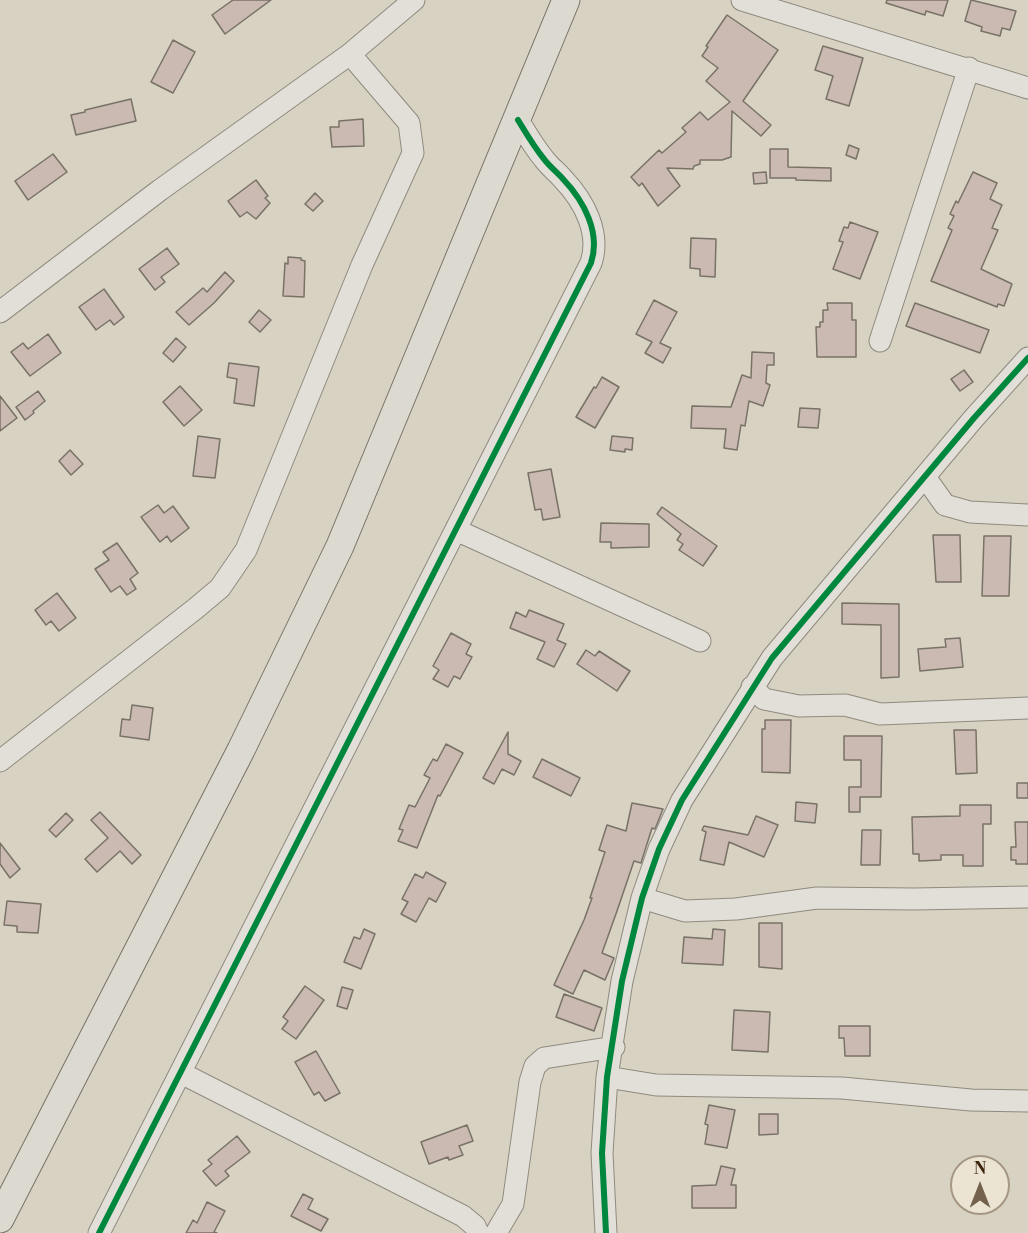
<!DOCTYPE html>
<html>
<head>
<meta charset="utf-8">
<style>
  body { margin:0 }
  #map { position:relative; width:1028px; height:1233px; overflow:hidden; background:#d8d2c3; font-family:"Libre Bodoni",serif }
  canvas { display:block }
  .north { position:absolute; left:950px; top:1155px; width:60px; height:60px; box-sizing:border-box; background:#ebe4d3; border:2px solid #a59783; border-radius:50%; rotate:0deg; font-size:16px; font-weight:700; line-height:24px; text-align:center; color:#3c240c }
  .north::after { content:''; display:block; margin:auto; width:21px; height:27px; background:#73614c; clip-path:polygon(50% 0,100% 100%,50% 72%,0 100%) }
</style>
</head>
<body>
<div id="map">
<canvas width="1028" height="1233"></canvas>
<div class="north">N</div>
</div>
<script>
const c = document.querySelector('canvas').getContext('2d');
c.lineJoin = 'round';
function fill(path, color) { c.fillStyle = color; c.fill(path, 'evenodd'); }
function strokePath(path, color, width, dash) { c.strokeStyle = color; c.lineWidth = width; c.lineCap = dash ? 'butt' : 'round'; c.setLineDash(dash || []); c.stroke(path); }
const building = new Path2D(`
  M233,0h38l-46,34 -13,-19z
  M887,0h61l-5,16 -17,-5 -1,4 -39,-12z
  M971,0l45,11 -6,19 -8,-2 -2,8 -19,-5 1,-4 -17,-6z
  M727,15l51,35 -35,51 28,24 -10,11 -29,-25 -1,46 -9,3h-22v4l-6,2 -1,3 -26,-1 13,18 -22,20 -16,-23 -3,3 -8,-9 28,-27 3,3 24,-21 -4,-4 18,-16 8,8 22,-18 -24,-21 12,-13 -16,-12 6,-9 -2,-1z
  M173,40l22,12 -22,41 -22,-11z
  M823,46l40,12 -14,48 -23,-7 7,-23 -18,-6z
  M131,99l5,22 -60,14 -5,-20 14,-3v-2z
  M363,119l1,27 -32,1 -2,-20h9v-6z
  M849,145l10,4 -3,10 -10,-4z
  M770,149h18v18l43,1v13l-35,-1v-2h-26z
  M53,154l14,18 -39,28 -13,-19z
  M766,172l1,11 -13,1 -1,-11z
  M973,172l24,11 -7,16 12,6 -10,23 6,2 -17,39 31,15 -8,22 -6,-2 -1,3 -66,-26 21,-51 -4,-2 6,-12 -4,-2 6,-13 2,2z
  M256,180l12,16 -3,2 5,5 -14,16 -9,-7 -7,5 -12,-16z
  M315,193l8,8 -10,10 -8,-7z
  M850,222l28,10 -18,47 -27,-10 10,-27 -4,-1 5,-14 4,1z
  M691,238l25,1 -1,38 -15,-1v-7l-10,-1z
  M167,248l12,16 -18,13 4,5 -10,8 -16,-21z
  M288,257l13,1v2l4,1 -1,36 -21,-1 2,-33 3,1z
  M225,272l9,9 -20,22 -25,22 -13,-13 27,-24 4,4z
  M104,289l20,28 -10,8 -4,-5 -14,10 -17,-23z
  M654,300l23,12 -17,31 11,5 -8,15 -18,-10 7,-11 -16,-8z
  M827,303h25v17h4v37h-39l-1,-30h4v-5h3v-12h5z
  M915,303l74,27 -9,23 -74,-27z
  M259,310l12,10 -11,12 -11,-10z
  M48,334l13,19 -31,23 -19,-24 12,-9 5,6z
  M176,338l10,9 -13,15 -10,-9z
  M752,352l22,1v12h-7l-1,18 4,2 -7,21 -14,-5 -4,25 -4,-1 -4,25 -13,-2 2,-19 -35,-1 1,-22 39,1 11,-32 9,3z
  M229,363l30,4 -5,39 -20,-3 3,-24 -10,-2z
  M964,370l9,12 -13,9 -9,-12z
  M602,377l17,10 -24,41 -19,-11 18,-30 2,1z
  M180,386l22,24 -18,16 -21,-24z
  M38,391l7,10 -12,10 1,2 -9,7 -9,-13z
  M0,396l17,22 -17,13z
  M800,408l20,1 -2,19 -20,-1z
  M198,436l22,3 -5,39 -22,-2z
  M612,436l21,2 -1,12 -7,-1v3l-15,-2z
  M70,450l13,14 -12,11 -12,-14z
  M551,469l9,48 -17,3 -2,-11 -6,1 -7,-37z
  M158,505l6,8 9,-7 16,22 -18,14 -4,-6 -7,6 -19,-25z
  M662,507l55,39 -14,20 -24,-16 4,-6 -6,-4 4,-6 -24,-20z
  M601,523l48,1v23l-38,1v-6h-11z
  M933,535h27l1,47h-25z
  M984,536h27l-2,60h-27z
  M117,543l21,30 -8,6 6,10 -9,6 -7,-9 -9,6 -16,-23 14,-9 -6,-8z
  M57,593l19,25 -17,13 -8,-10 -5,4 -11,-15z
  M842,603l57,1v73l-18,1v-53l-39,-1z
  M529,610l35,14 -7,16 9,4 -12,23 -17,-8 8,-17 -35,-14 6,-16 10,5z
  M451,633l20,11 -5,10 6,3 -12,22 -6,-3 -6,11 -15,-8 6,-9 -6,-4z
  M960,638l3,29 -43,4 -2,-22 28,-2 -1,-8z
  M586,650l9,6 4,-5 31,20 -13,20 -40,-27z
  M132,705l21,3 -4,32 -29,-4 2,-17 8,1z
  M765,720h26l-1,53 -28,-1v-43h3z
  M954,730h22l1,43 -21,1z
  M508,732v22l13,7 -7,14 -12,-6 -8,15 -11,-6z
  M844,736h38l-1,61h-21v15h-11v-25h12v-27h-17z
  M446,744l17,9 -23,43 -2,-1 -21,53 -19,-7 5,-11 -4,-1 10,-24 6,2 15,-29 -6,-3 9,-16 4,2z
  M542,759l38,19 -9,18 -38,-19z
  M1017,783h11v15h-11z
  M796,802l21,2 -2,19 -20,-2z
  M632,803l31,6 -8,20 -3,-1 -11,35 -7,-2 -17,50 -15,42 12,5 -9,22 -21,-10 -11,24 -19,-9 30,-65 8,-22h-2l15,-46 -6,-2 8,-25 19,6z
  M960,805h31v19h-8v42h-20v-11h-22v5l-22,1v-7h-6l-1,-37 48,-1z
  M100,812l41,43 -9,9 -12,-13 -23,21 -12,-13 23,-21 -17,-18z
  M66,813l7,7 -17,17 -7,-7z
  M756,816l22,9 -14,32 -35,-15 -5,23 -24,-5 6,-28 -4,-2 2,-4 44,9z
  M1015,822h13v42h-12v-4h-5v-13h5z
  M862,830h19l-1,35h-19z
  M0,843l20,26 -10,9 -10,-14z
  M426,872l20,11 -10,19 -7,-4 -13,24 -15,-8 7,-12 -6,-3 13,-25 8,4z
  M7,901l34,3 -3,29 -21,-1v-6l-13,-1z
  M759,923h23v46l-23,-2z
  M364,929l11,5 -14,35 -17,-7 10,-25 6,2z
  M713,929l12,1 -2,35 -41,-2 2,-26 28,2z
  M305,986l19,14 -28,39 -14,-10 6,-8 -5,-4z
  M342,987l11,3 -6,19 -10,-3z
  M564,994l38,14 -8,23 -38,-14z
  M734,1010l36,2 -2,40 -36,-2z
  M839,1026h31v30h-25l-1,-18h-5z
  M316,1051l24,42 -15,8 -6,-9 -5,3 -19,-33z
  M709,1105l26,5 -8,38 -22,-4 3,-19 -3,-1z
  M759,1114h19v20l-19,1z
  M467,1125l6,16 -14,5 4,9 -14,5 -1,-3 -19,7 -8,-22z
  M237,1136l13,16 -25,19 4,5 -13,10 -13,-15 9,-7 -4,-4z
  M721,1166l14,3 -4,16h5v23h-44v-22l24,-1z
  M303,1194l10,5 -5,10 20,10 -7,12 -30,-15z
  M207,1202l18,9 -11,21 3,1h-31l7,-13 4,3z`);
fill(building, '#cabab1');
strokePath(building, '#797267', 1.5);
const minor = new Path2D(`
  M742,0l286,88
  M0,312l160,-122 190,-136 64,-54
  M880,341l89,-273
  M925,477l20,28 25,7 58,3
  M456,530l244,111
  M752,687l12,12 35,7 46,-1 35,9 148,-6
  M0,761l195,-152 25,-21 26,-38 116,-285 51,-112 -4,-30 -59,-69
  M642,898l43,13 51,-2 81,-11 97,1 114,-2
  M181,1073l282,143 12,10 3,7
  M607,1077l49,8 186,3 129,12 57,1
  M99,1233l492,-970c10,-30 -7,-62 -28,-84 -6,-7 -14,-13 -19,-20 -10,-12 -18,-26 -26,-39
  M496,1233l17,-29 17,-122 5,-16 9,-8 70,-11
  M606,1233l-4,-80 5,-76 15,-96 20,-83 17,-49 23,-49 90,-142 202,-240 54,-60`);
const major = new Path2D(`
  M0,1219l241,-469 99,-204 226,-546`);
strokePath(minor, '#908a7f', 23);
strokePath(major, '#797267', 29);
strokePath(minor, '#e1dfd7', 21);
strokePath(major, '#dcd9d1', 27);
strokePath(new Path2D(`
  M99,1233l492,-970c10,-30 -7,-62 -28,-84 -6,-7 -14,-13 -19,-20 -10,-12 -18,-26 -26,-39
  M606,1233l-4,-80 5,-76 15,-96 20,-83 17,-49 23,-49 90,-142 202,-240 54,-60`), '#00873e', 6);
</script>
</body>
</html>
